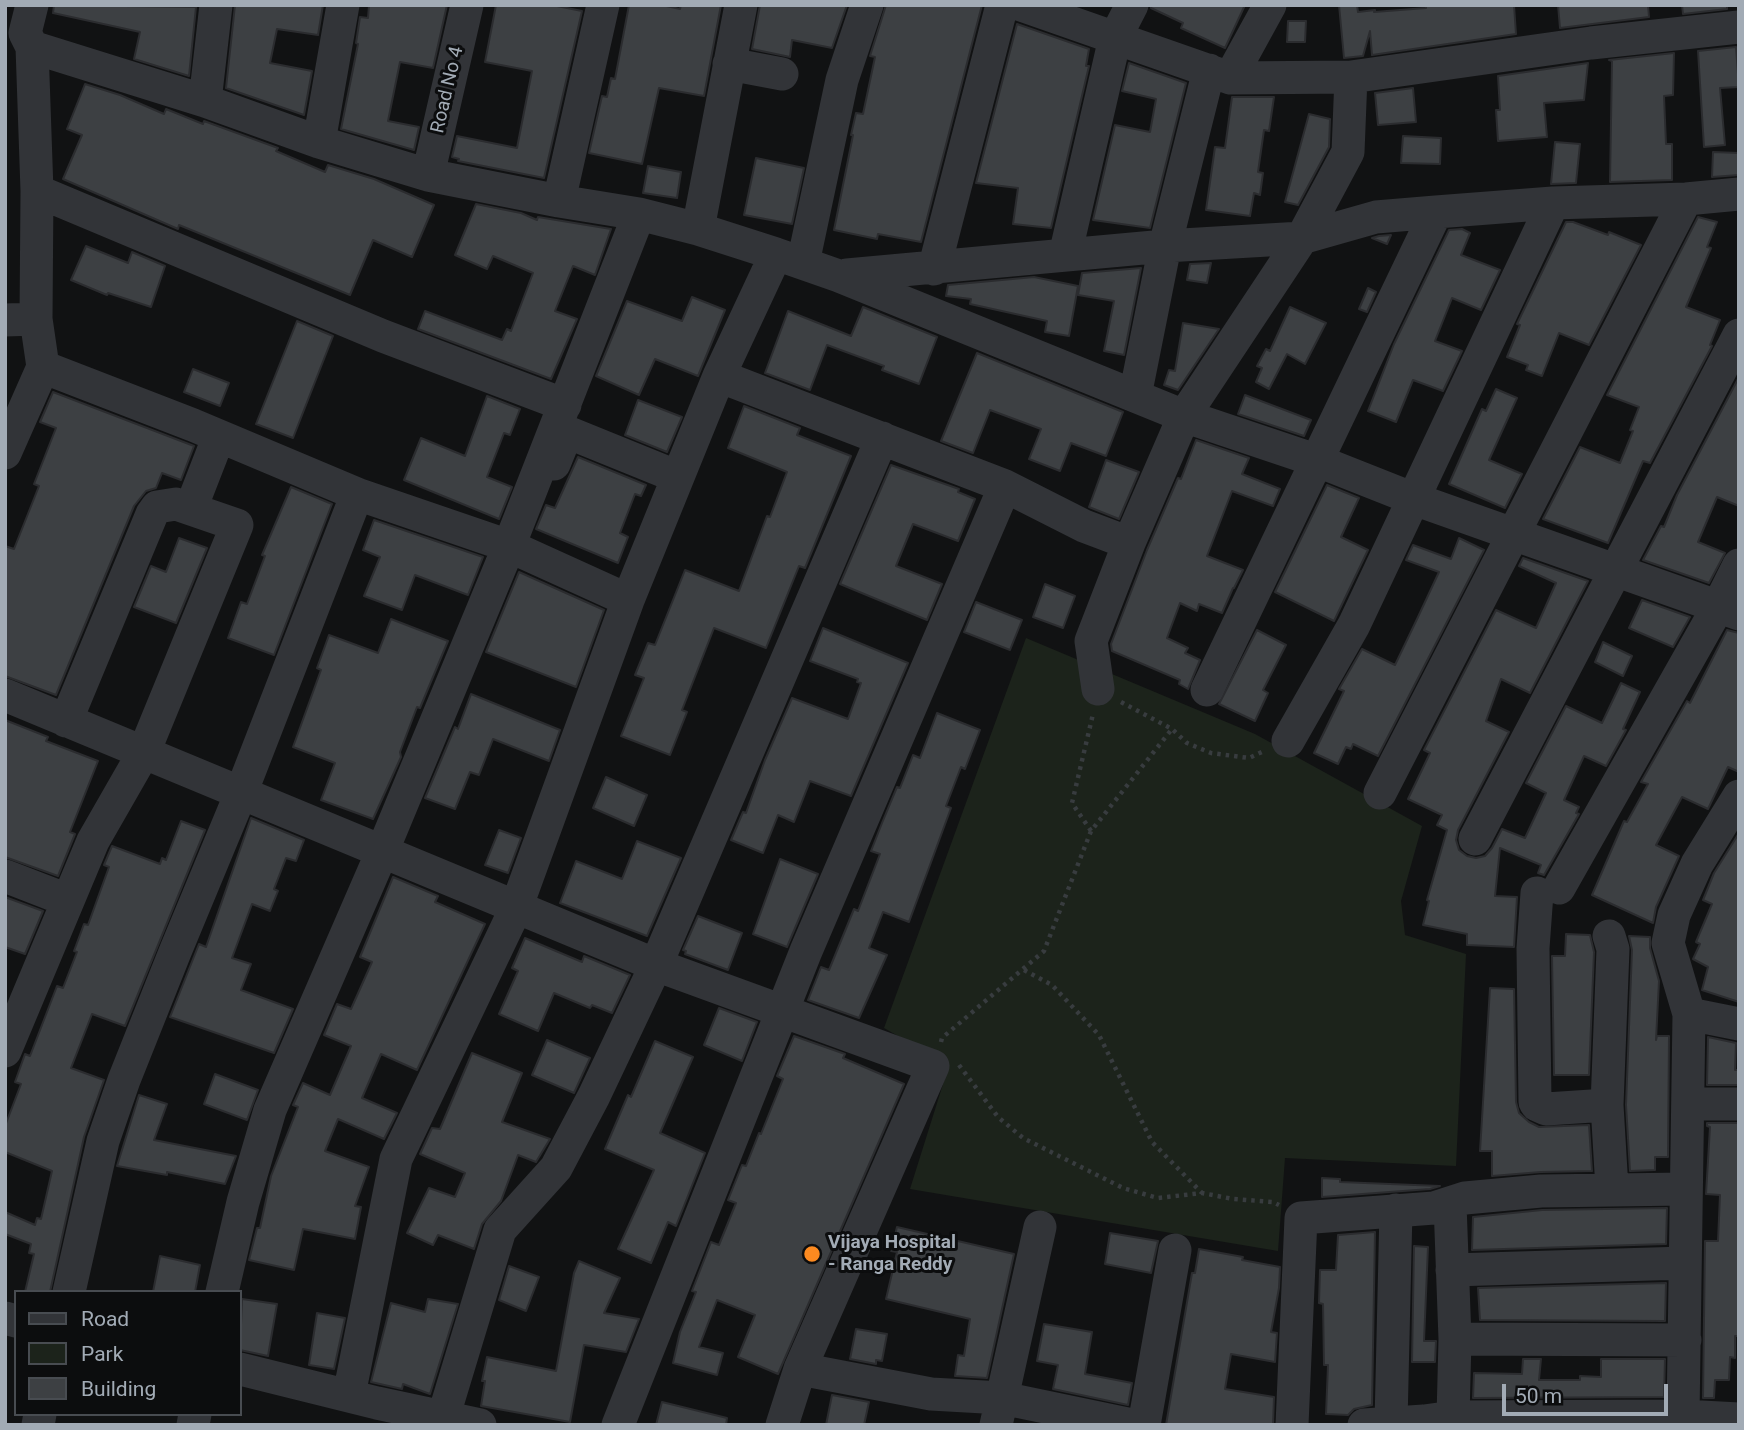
<!DOCTYPE html>
<html>
<head>
<meta charset="utf-8">
<style>
  body { margin:0 }
  #map { position:relative; width:1744px; height:1430px; overflow:hidden; background:#111213; font-family:Roboto,sans-serif }
  canvas { display:block }
  .frame { position:absolute; inset:0; border:7px solid #a2abb5; pointer-events:none }
  .legend { position:absolute; left:14px; top:1290px; width:228px; height:126px; box-sizing:border-box; background:#0c0d0e; border:2px solid #484c51; margin:0; padding:9px 12px; list-style:none; font-size:21px; color:#a2abb5 }
  .legend li { display:flex; align-items:center; gap:14px; height:35px }
  .legend b { width:35px; border:2px solid #484c51 }
  .scale { position:absolute; left:1502px; top:1384px; width:166px; height:32px; box-sizing:border-box; border:4px solid #a2abb5; border-top:0; padding-left:9px; font-size:21px; line-height:24px; white-space:nowrap; color:#a2abb5; -webkit-text-stroke:5px #0c0d0e; paint-order:stroke }
</style>
</head>
<body>
<div id="map">
<canvas width="1744" height="1430"></canvas>
<div class="frame"></div>
<ul class="legend">
<li><b style="height:9px;background:#323438"></b>Road</li>
<li><b style="height:19px;background:#1c231b"></b>Park</li>
<li><b style="height:19px;background:#3d4043"></b>Building</li>
</ul>
<div class="scale">50 m</div>
</div>
<script>
const c = document.querySelector('canvas').getContext('2d');
c.lineJoin = 'round';
function fill(path, color) { c.fillStyle = color; c.fill(path, 'evenodd'); }
function strokePath(path, color, width, dash) { c.strokeStyle = color; c.lineWidth = width; c.lineCap = dash ? 'butt' : 'round'; c.setLineDash(dash || []); c.stroke(path); }
function write(font, color, halo, rows, align = 'center') {
  c.font = font + ' Roboto,sans-serif'; c.lineWidth = 6; c.setLineDash([]); c.textBaseline = 'middle'; c.strokeStyle = halo; c.fillStyle = color; for (const [text, x, y, turn = 0] of rows) {
    c.save(); c.translate(x, y); c.rotate((+turn || 0) * Math.PI / 180); c.textAlign = isNaN(turn) ? turn : align; if (halo) c.strokeText(text, 0, 0); c.fillText(text, 0, 0); c.restore();
  }
}
fill(new Path2D(`
  M1026,638l229,96 167,92 -21,75 4,34 61,19 -10,212 -171,-8 -7,93 -368,-62 39,-124 -65,-37z`), '#1c231b');
const building = new Path2D(`
  M54,5l142,2 -7,69 -55,-17 6,-27 -87,-19z
  M235,5h88l-5,30 -41,-6 -7,34 42,8 -8,44 -78,-27z
  M369,5h78l-14,63 -33,-6 -12,59 31,6 -5,23 -73,-21 17,-85 -2,-1 4,-26 8,1z
  M496,5h56l30,6 -38,167 -86,-17 1,-2 -7,-2 5,-21 60,12 15,-77 -47,-9z
  M629,5h33l18,4 1,-4h40l-17,91 -45,-8 -17,76 -53,-11 13,-57 5,1 4,-19 4,1z
  M760,5h87l-15,43 -40,-8 -2,17 -38,-8z
  M886,5h96l-61,237 -43,-8 -1,5 -43,-9 19,-95h-2l5,-22 7,1 12,-57 -5,-1z
  M1151,5h94l-20,43 -44,-20 2,-5 -32,-15z
  M1339,5h18l1,7 17,-2 -1,2 52,-4v-3h88l2,29 -144,21 -2,-24 -7,25 -19,2z
  M1558,5h90l1,12 -89,11z
  M1682,5h45v4l-44,5z
  M1288,21h18l-1,21h-18z
  M1017,24l72,25 -3,17h3l-38,162 -38,-4 5,-36 -42,-5z
  M1736,47l3,40 -19,1 5,57 -21,2 -6,-96z
  M1674,53l-1,42 -9,1 2,48h6v36l-62,2 2,-121 -3,-1z
  M1129,63l57,20 -36,145 -57,-8 22,-95 35,7 6,-33 -34,-8z
  M1588,63l-4,37 -40,3 3,34 -49,4 -2,-31h4l-2,-34z
  M85,84l35,11 44,19 2,-5 37,15 1,-3 74,27 -2,3 49,21 3,-7 46,14 60,26 -22,52 -39,-17 -23,55 -171,-70 -1,4 -115,-50 19,-44 -15,-6z
  M1413,88l3,34 -38,3 -3,-32z
  M1232,97h42l-5,34 -5,-1 -6,42 5,1 -3,22 -6,-2 -4,23 -44,-6 9,-63 10,1z
  M1309,114l21,5 -1,28 -31,58 -13,-3z
  M1403,136l38,2 -1,26 -39,-1z
  M1555,142l25,2 -4,39 -25,1z
  M1713,152l26,1v22l-27,2z
  M756,158l48,10 -12,56 -48,-9z
  M648,166l33,6 -4,26 -34,-5z
  M476,204l45,9 16,7 1,-3 73,12 -16,46 -22,-9 -18,45 22,8 -26,60 -133,-50 7,-18 77,29 5,-11 4,2 22,-58 -40,-17 -6,13 -32,-14z
  M1698,217l19,5 -10,25 4,1 -25,59 34,13 -10,25 2,1 -62,117 -7,-2 -35,82 -65,-24 37,-72 40,16 13,-32 -3,-1 9,-23 -32,-12z
  M1566,222h7l35,13 1,-3 32,13 -52,100 -30,-12 -17,43 -16,-6 2,-5 -21,-8 13,-32 -3,-1z
  M1462,229l8,4 -9,22 39,15 -19,40 -29,-12 -17,43 27,10 -19,40 -30,-11 -17,42 -28,-11 26,-67 55,-114z
  M1391,235l-4,9 -15,-6 7,-2z
  M86,246l42,17 4,-11 33,14 -14,41 -43,-14 -1,2 -36,-15z
  M1211,263l-4,20 -20,-3 3,-16z
  M1141,268l-17,87 -20,-4 10,-50 -36,-6 4,-22z
  M1034,277l44,9 -9,50 -24,-4 2,-11 -77,-17 1,-5 -25,-3 2,-11z
  M1368,288l8,4 -9,20 -8,-3z
  M692,297l33,13 -27,66 -43,-17 -16,36 -43,-19 31,-75 55,20z
  M863,307l74,30 -18,47 -37,-14 2,-4 -57,-21 -17,45 -45,-17 23,-62 63,25z
  M1290,307l36,16 -21,41 -18,-10 -18,35 -13,-7 6,-14 -5,-2 9,-17 4,2z
  M297,321l36,15 -40,102 -37,-14z
  M1183,323l36,6 -41,61 -14,-5 5,-15 6,1z
  M977,353l146,59 -17,44 -35,-13 -11,28 -31,-12 12,-30 -51,-19 -17,43 -32,-12z
  M193,369l36,14 -9,23 -36,-14z
  M1739,377v129l-22,-9 -19,45 27,11 -16,30 -66,-23 18,-34 3,1 13,-32z
  M1496,389l21,9 -28,62 33,14 -17,34 -56,-24 33,-75 4,2z
  M53,392l141,54 -13,34 -19,-7 -6,15 -10,3 -12,15 -78,189 -51,-19v-130l9,3 25,-63 -5,-2 22,-56 -16,-6z
  M1245,395l66,25 -7,16 -66,-22z
  M487,396l33,13 -10,26 -6,-2 -17,44 25,10 -13,32 -95,-39 17,-42 44,18z
  M638,400l44,17 -15,35 -42,-17z
  M744,406l56,22 -3,7 54,21 -46,112 -6,-2 -33,82 -52,-20 -32,82 5,2 -17,43 -49,-19 23,-58 -9,-3 13,-32 7,2 30,-75 54,21 28,-75 3,1 17,-45 -59,-24z
  M1196,440l53,18 -7,16 38,15 -7,17 -41,-15 -25,65 36,14 -9,18h-1l-11,25 -23,-9 -2,7 -17,-8 -13,35 21,10 -3,5 15,7 -12,29 -9,-5 1,-4 -68,-29 -1,-7 36,-94 31,-72 3,1z
  M578,457l68,28 -5,11 -6,-2 -15,39 8,4 -10,26 -82,-34 10,-24 9,3z
  M1106,460l33,12 -20,47 -30,-12z
  M891,465l68,24 -1,3 17,7 -17,42 -45,-17 -17,42 46,18 -15,36 -87,-36z
  M1327,485l32,13 -18,39 27,13 -34,71 -59,-29z
  M291,487l41,17 -58,151 -46,-17 13,-36 6,2 18,-48 -3,-1z
  M374,520l109,37 -15,38 -53,-20 -13,35 -38,-14 16,-39 -17,-7z
  M179,538l28,10 -31,75 -42,-16 17,-41 15,6z
  M1459,538l25,12 -106,206 -25,-12 -2,5 -5,-2 -8,17 -24,-11 30,-62 -5,-2 23,-40 33,16 23,-48 21,-45 -33,-12 7,-15 38,14z
  M1523,558l65,23 -58,112 -29,-14 -15,42 23,11 -51,98 -2,10 3,10 8,6 9,2 9,-2 7,-8 10,-19 23,9 21,-45 -20,-10 40,-77 36,17 19,-40 19,9 -17,37 3,1 -20,36 -22,-10 -20,44 15,7 -3,6 3,1 -35,61 -6,-2 3,-8 -41,-17 -5,48 22,1 -3,50 -47,-2v-11l-44,-9 6,-24 -2,-1 20,-70 -10,-5 5,-10 -34,-16 22,-46 -6,-3 72,-140 40,18 20,-45 -37,-17z
  M519,572l85,38 -28,77 -90,-35z
  M1045,584l30,12 -12,32 -30,-11z
  M1642,600l48,17 -17,30 -44,-19z
  M976,602l46,18 -12,30 -46,-18z
  M391,619l57,22 -28,67 -3,-1 -17,45 1,5 -28,62 -52,-19 14,-37 -42,-16 28,-77 -4,-2 12,-33 49,18z
  M823,628l85,35 -57,133 -41,-15 -16,41 -16,-7 -15,38 -32,-13 12,-28 3,1 19,-53 27,-62 56,21 13,-36 -4,-1 1,-3 -48,-18z
  M1257,630l29,15 -23,45 5,3 -13,28 -36,-17z
  M1727,630l12,3v139l-11,-5 -20,42 -26,-12 -26,48 23,11 -23,51 -3,16 -61,-28 32,-74 3,1 21,-38 -7,-2 46,-81 3,2z
  M1603,642l29,14 -9,20 -28,-14z
  M471,694l89,36 -11,31 -56,-22 -14,36 -9,-3 -15,37 -30,-11 30,-71 3,2z
  M937,713l43,17 -15,39 -4,-2 -15,39 5,2 -42,114 -26,-10 -14,36 18,7 -28,63 -51,-18 13,-33 8,3 25,-61 4,2 22,-57 -9,-3 11,-28 15,-36 3,1 13,-33 7,3z
  M5,720l43,17 -2,4 52,20 -28,71 5,2 -17,42 -53,-19z
  M606,777l41,18 -13,31 -41,-18z
  M251,818l53,22 -8,21 -10,-3 -12,31 4,2 -8,20 -18,-7 -20,54 19,6 -10,26 52,19 -19,44 -104,-36 29,-73 7,3z
  M181,821l24,9 -80,196 -33,-12 -21,54 33,12 -20,57 -34,155h-25l9,-38 -5,-1 2,-9 -26,-10v-22l30,13 2,-7 4,1 11,-48 -47,-19v-26l16,-42 -6,-2 10,-28 5,2 27,-70 6,2 14,-36 -3,-1 10,-27 4,1 21,-58 -5,-2 8,-19 48,18 2,-6 4,2z
  M499,830l22,8 -13,35 -23,-8z
  M1739,833v169l-37,-12 6,-23 -15,-8 7,-15 -4,-2 16,-38 -9,-4 11,-27z
  M637,841l44,17 -34,78 -87,-33 16,-42 46,18z
  M780,859l38,15 -31,73 -34,-13z
  M393,877l45,19 -3,6 50,22 -68,146 -36,-16 -19,44 35,15 -13,26 -46,-20 -13,32 44,16 -14,39 6,1 -6,32 -52,-10 -9,41 -45,-10 8,-32h3l11,-52 27,-69 -5,-2 10,-22 27,12 21,-49 -27,-11 13,-31 14,5 21,-47 -12,-5z
  M5,897l38,14 -18,43 -20,-7z
  M698,916l44,17 -14,37 -43,-16 1,-3 -3,-1z
  M1566,934l24,1 4,17 -5,123h-35l-2,-119h13z
  M1629,936l21,1v11l9,33 -3,59 1,-4h12l-1,121h-13v13l-25,1 -4,-66 6,-155z
  M525,938l57,24 2,-6 46,19 -18,38 -20,-8 -2,3 -36,-15 -16,38 -39,-17 19,-43 -6,-3z
  M1490,988l24,1 2,113 3,11 10,9 10,5 50,-2 3,46 -51,1 -49,4v-25h-12z
  M719,1008l38,14 -15,39 -38,-16z
  M794,1036l51,18 -2,4 61,26 -126,290 -40,-17 17,-42 -38,-15 -18,47 24,6 -6,22 -44,-12 7,-31 16,-40 -4,-1 19,-49 8,3 17,-42 -8,-3 14,-35 4,1 13,-33 2,1 22,-55 -6,-3z
  M1708,1037l28,6 -1,27h4v15h-32z
  M547,1040l43,18 -16,35 -42,-18z
  M655,1041l38,16 -33,76 45,20 -29,73 -8,-4 -17,41 -33,-14 36,-79 -49,-21 23,-54 3,2z
  M472,1053l50,20 -20,49 48,17 -14,23 -18,-7 -17,46 -19,23 -8,25 -36,-14 -5,10 -26,-12 22,-45 26,9 10,-24 -45,-19 12,-26 8,1z
  M215,1074l43,16 -11,30 -43,-16z
  M139,1095l28,9 -13,36 82,16 -11,28 -58,-12v3l-50,-9z
  M1707,1123h32v213h-4v22l-5,-1 -1,23h-14l-1,18h-11l2,-157h13l2,-46 -14,-1 4,-67 -3,-1z
  M1322,1178l18,1v3l100,4 -10,3 -108,8z
  M1667,1208l-1,36 -194,6 1,-33 69,-7z
  M897,1227l117,27 -27,124 -32,-2 3,-21 6,1 6,-37 -84,-20 11,-47 -6,-1z
  M1375,1232l-3,173 -18,4 -6,6 -22,-1 2,-49h-4l-1,-61 -4,-1 1,-33h16l2,-35z
  M1110,1233l48,8 -7,32 -46,-9z
  M1414,1246l14,1 -4,94h12l-1,21h-23z
  M1199,1249l44,8 -1,3 38,7 -1,21 -8,44 6,1 -2,29 -44,-8 -6,35 49,8 -1,28h-107l26,-152h3z
  M160,1256l40,9 -5,27h-42z
  M579,1261l41,17 -16,35 35,6 -13,33 -42,-7 -14,77 -89,-16 4,-25h-3l5,-24 69,14 18,-98z
  M509,1266l30,11 -13,34 -27,-11z
  M1666,1283l-1,38 -185,-1 -2,-32z
  M242,1299l35,5 -9,52 -28,-6z
  M428,1299l30,5 -28,90 -27,-10 -1,5 -31,-7 20,-79 34,9z
  M317,1313l28,5 -11,51 -25,-4z
  M1044,1324l48,8 -7,42 47,9 -4,22 -75,-16 5,-24 -21,-4z
  M856,1329l31,5 -5,27 -6,-1v4l-26,-5z
  M1523,1359h18l-2,21h41v-4l21,1v-18h64l-1,38 -191,1 1,-25 48,1z
  M832,1395l37,7 -5,23h-38z
  M662,1402l65,16 -1,7h-70z`);
fill(building, '#3d4043');
strokePath(building, '#2b2c2f', 2);
strokePath(new Path2D(`
  M1121,702l51,27 15,14 24,10 38,5 15,-7
  M1091,831l-19,-28 21,-89
  M1024,970l28,15 47,50 53,107 50,51
  M941,1042l1,-4 102,-87 47,-120 81,-102
  M959,1065l39,52 25,21 100,50 35,10 44,-5 31,6 40,3 6,3`), '#383c3f', 4.5, [3.5, 5]);
strokePath(new Path2D(`
  M32,5l-7,28 7,14 173,54 114,41 109,33 131,26 80,13 59,15 78,25 63,22 345,140 134,45 96,38 325,115
  M1021,5l209,73 121,-1 240,-34 148,-16
  M729,64l53,10
  M1230,78l40,-73
  M205,101l11,-96
  M319,142l24,-137
  M428,175l39,-170
  M37,191l346,145 182,69
  M559,201l44,-196
  M698,229l43,-224
  M1065,255l50,-217 17,-33
  M803,263l39,-183 25,-75
  M934,269l68,-264
  M847,275l318,-29 137,-8 74,-21 60,-5 117,-9 133,-4 53,-5
  M5,320l31,-1
  M43,367l150,58 164,69 152,52 119,54
  M1135,396l30,-150 44,-176
  M5,453l38,-86 -7,-48 1,-128 -5,-144
  M554,464l13,-32 111,45
  M1005,486l79,40 45,17
  M191,508l28,-72
  M1098,689l-7,-48 38,-98 55,-127 118,-178 46,-86 3,-75
  M1207,690l229,-478
  M5,695l651,270 277,101 -133,303 -18,56
  M1288,741l66,-116 199,-422
  M1380,793l306,-594
  M1475,839l264,-504
  M5,876l62,24
  M1559,888l160,-283 20,-40
  M1537,893l-4,55 2,154 2,3 9,4 61,-4
  M1609,936l4,13 -6,156 5,84
  M1689,1014l50,10
  M5,1051l88,-210 51,-89 93,-227 -61,-21 -19,3 -5,7 -86,207
  M1688,1104h51
  M1450,1204l5,135 -2,78
  M1452,1270l233,-7
  M69,1292l34,-151 21,-61 51,-128 66,-159 116,-299
  M222,1292l21,-90 27,-92 112,-258 127,-306 130,-332
  M5,1318l11,3
  M1455,1339l230,1
  M240,1369l137,34 103,22
  M800,1369l131,25 71,4 130,27
  M349,1395l47,-236 120,-251 112,-308 91,-224 57,-122
  M1683,1416l6,-402 -21,-71 6,-28 23,-51 42,-68
  M443,1418l57,-188 56,-62 38,-72 62,-131 226,-527
  M1391,1423l5,-213
  M38,1425l2,-11
  M193,1425l2,-11
  M618,1425l188,-474 199,-465 -286,-110
  M996,1425l44,-198
  M1144,1425l31,-175
  M1292,1425l9,-207 133,-10 31,-10 76,-7 144,-2
  M1364,1425l60,-4 29,-4 230,-1 56,3`), '#323438', 33);
for (const [x, y, r, color] of [
  [812,1254,9,"#fc8a20"]
]) { const dot = new Path2D(); dot.arc(x, y, r, 0, 2 * Math.PI); c.fillStyle = color; c.fill(dot); strokePath(dot, '#0c0d0e', 2.5); }
write('19px', '#a2abb5', '#0c0d0e', [
  ["Road No 4",448,90,-77]
]);
write('bold 19px', '#a2abb5', '#0c0d0e', [
  ["Vijaya Hospital",828,1243],
  ["- Ranga Reddy",828,1265]
], 'left');
</script>
</body>
</html>
